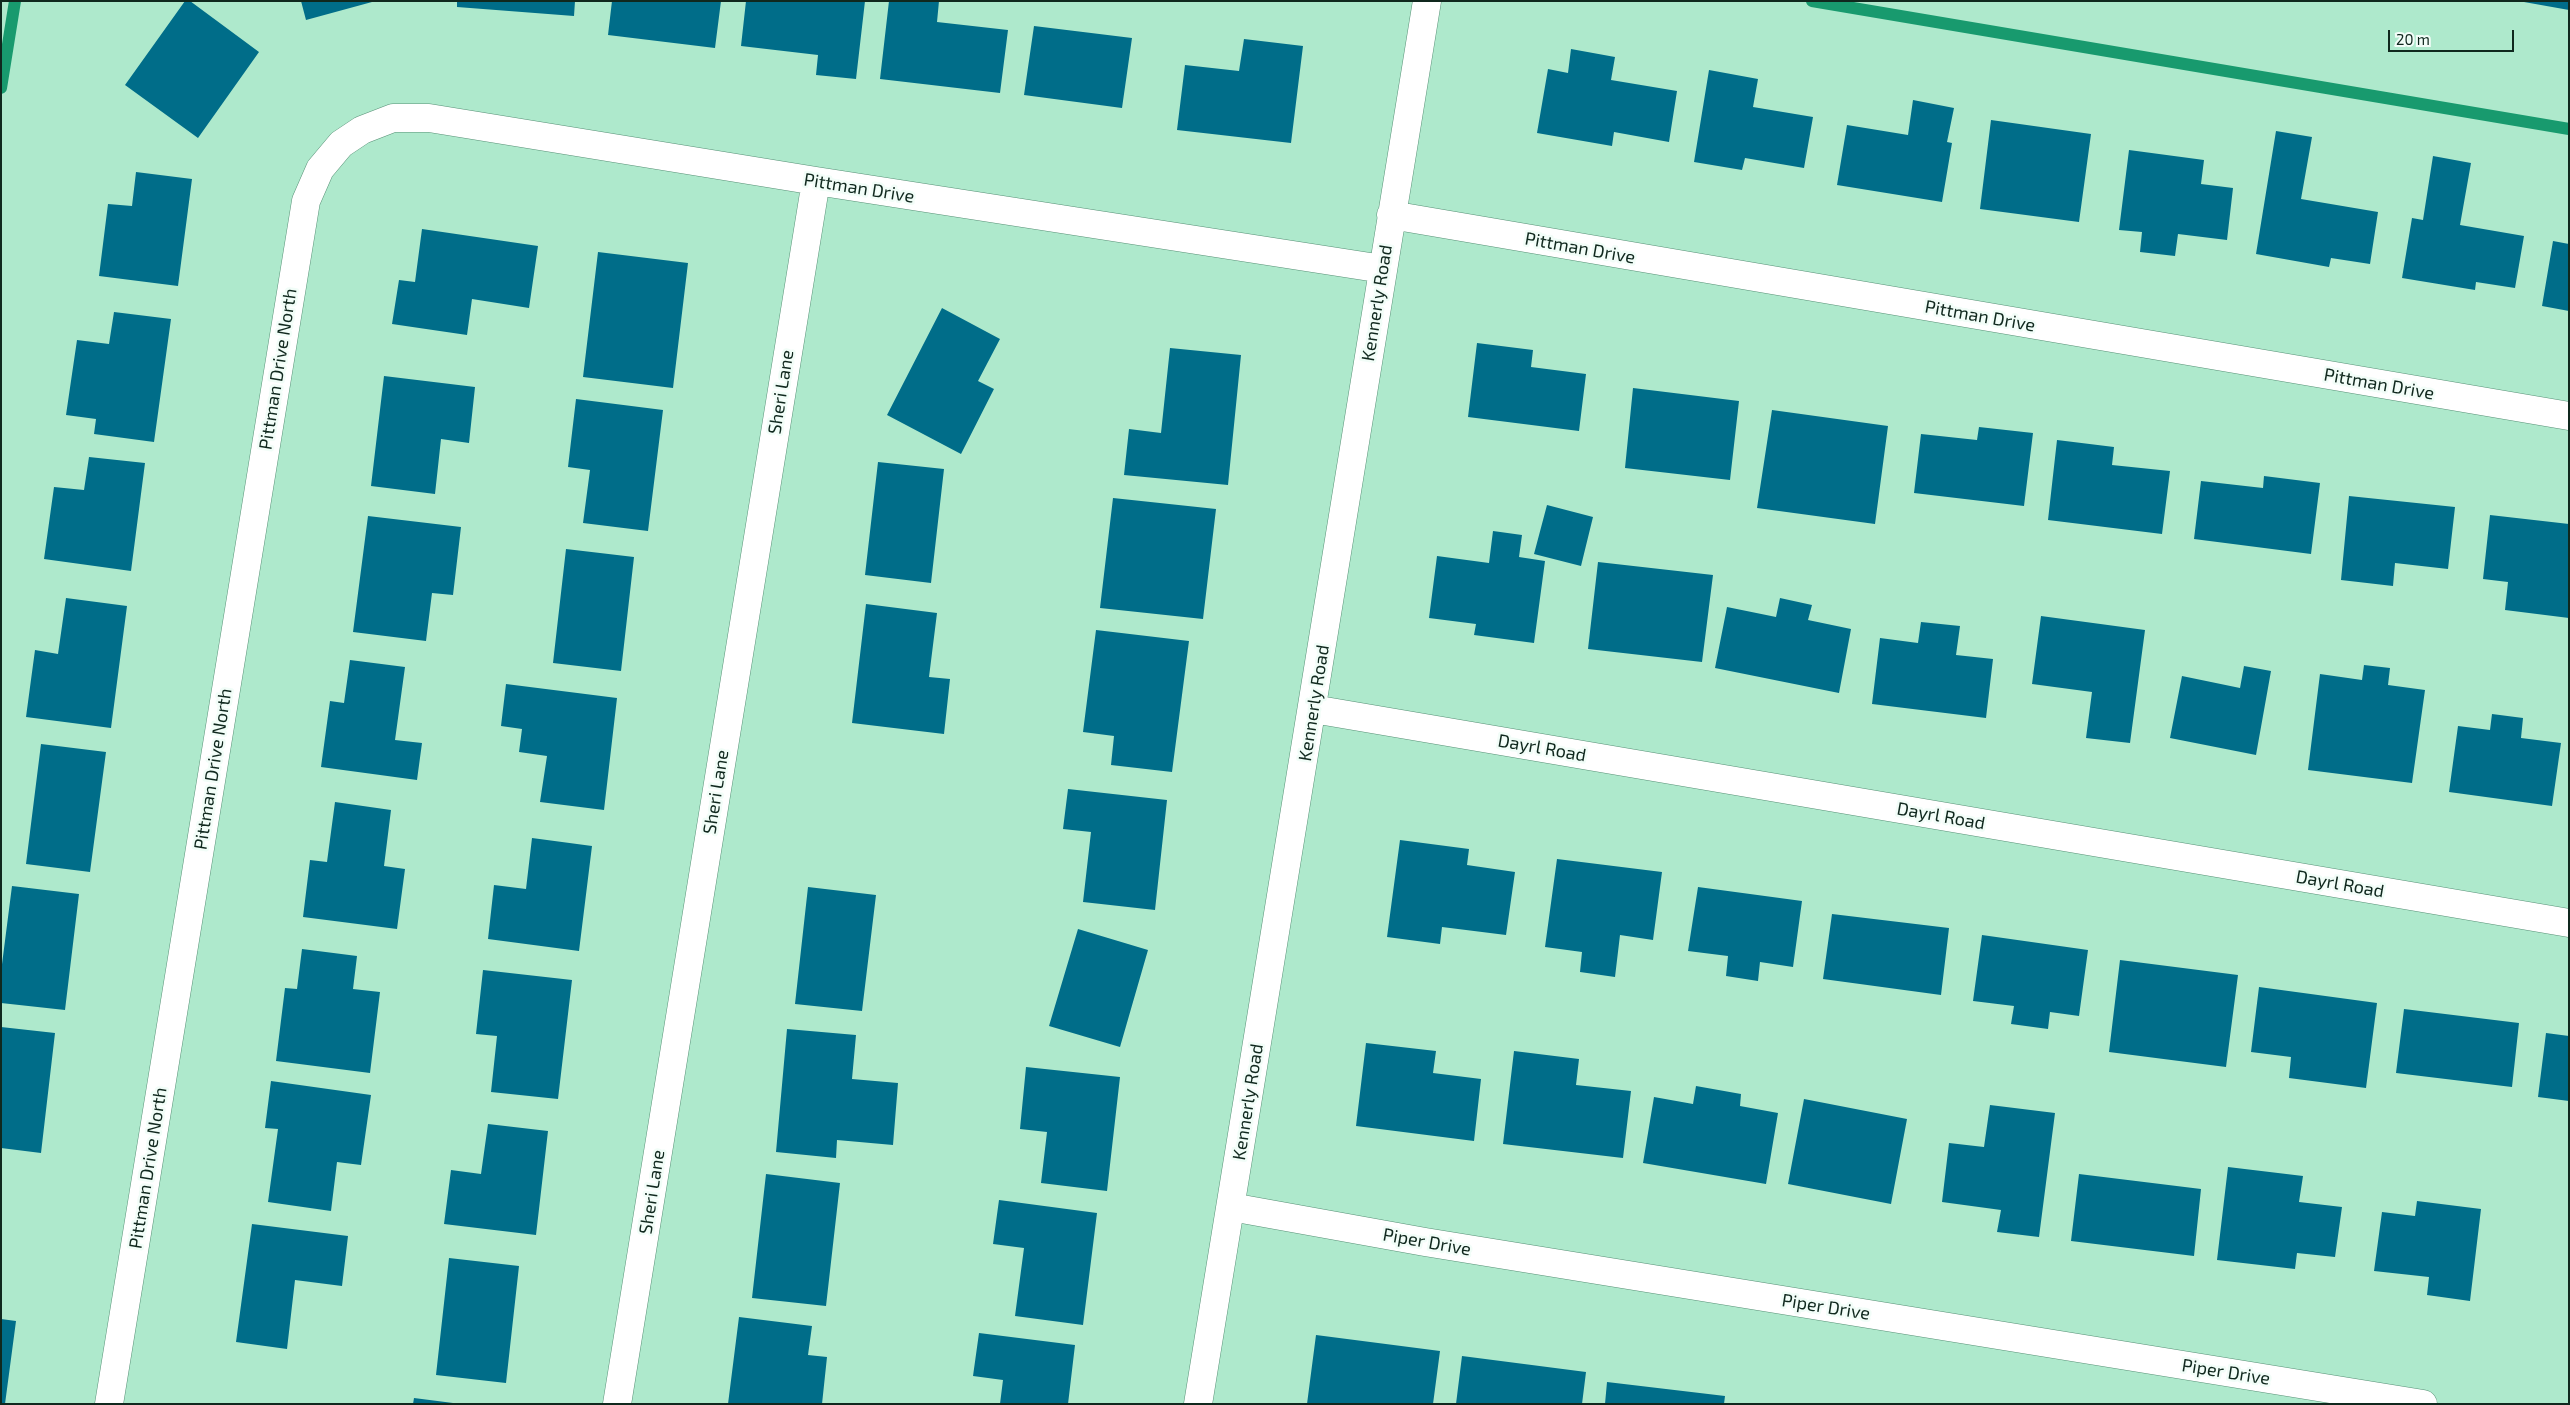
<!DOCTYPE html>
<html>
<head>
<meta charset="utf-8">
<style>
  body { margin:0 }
  #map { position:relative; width:2570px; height:1405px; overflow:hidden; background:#aee9cc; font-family:"Exo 2",sans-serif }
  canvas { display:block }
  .frame { position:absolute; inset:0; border:2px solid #10281e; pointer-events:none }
  .scale { position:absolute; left:2388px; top:30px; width:126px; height:22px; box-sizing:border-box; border:2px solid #10281e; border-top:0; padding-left:6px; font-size:15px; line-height:18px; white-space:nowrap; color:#10281e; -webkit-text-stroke:4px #f2fdf8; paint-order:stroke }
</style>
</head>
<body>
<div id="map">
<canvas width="2570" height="1405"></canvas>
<div class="frame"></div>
<div class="scale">20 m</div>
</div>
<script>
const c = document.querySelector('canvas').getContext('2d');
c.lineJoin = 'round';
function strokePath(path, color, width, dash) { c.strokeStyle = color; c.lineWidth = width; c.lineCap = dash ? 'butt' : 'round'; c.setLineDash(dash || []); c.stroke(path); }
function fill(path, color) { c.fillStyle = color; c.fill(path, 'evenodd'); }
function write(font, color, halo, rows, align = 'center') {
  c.font = font + ' "Exo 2",sans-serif'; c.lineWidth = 5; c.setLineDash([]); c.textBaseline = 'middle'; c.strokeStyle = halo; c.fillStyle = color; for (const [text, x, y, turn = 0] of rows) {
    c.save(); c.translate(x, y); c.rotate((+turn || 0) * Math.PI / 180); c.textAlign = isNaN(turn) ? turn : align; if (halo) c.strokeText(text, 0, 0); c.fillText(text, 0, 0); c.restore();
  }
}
strokePath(new Path2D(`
  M1812,1l757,128
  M1,88l14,-87`), '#189a6e', 12);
fill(new Path2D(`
  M185,1h5l69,51 -61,86 -73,-53z
  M301,1h71v1l-66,18z
  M457,1h118l-1,15 -117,-9z
  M612,1h109l-6,47 -107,-13z
  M746,1h119l-9,78 -40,-4 2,-20 -77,-9z
  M889,1h50l-2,21 71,8 -8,63 -120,-14z
  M2524,1h45v9l-45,-8z
  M1034,26l98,12 -10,70 -98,-13z
  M1244,39l59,7 -12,97 -114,-13 8,-65 54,6z
  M1571,49l44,8 -4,23 66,11 -8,51 -55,-10 -2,14 -75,-13 11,-64 20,4z
  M1709,70l49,9 -5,28 60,10 -9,51 -59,-10 -3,12 -48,-8z
  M1913,100l41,8 -7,34 5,1 -10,59 -105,-17 10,-60 61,10z
  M1991,120l100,14 -12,88 -99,-13z
  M2276,131l36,6 -11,62 77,13 -8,52 -39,-6 -2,9 -73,-13z
  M2129,150l75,10 -3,24 32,4 -6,52 -49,-6 -3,22 -35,-4 2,-20 -23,-2z
  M2433,156l38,7 -11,62 64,11 -9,52 -39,-6 -1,8 -73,-12 10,-60 11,2z
  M136,172l56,7 -14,107 -79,-10 9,-72 24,2z
  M422,229l116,17 -9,62 -57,-9 -5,36 -75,-11 7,-44 16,2z
  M2553,241l16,3v67l-27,-5z
  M598,252l90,11 -15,125 -90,-11z
  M942,308l58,31 -22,42 16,8 -33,65 -74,-39z
  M114,312l57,7 -17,123 -60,-8 2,-15 -30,-4 11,-75 32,4z
  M1477,343l56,7 -2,17 55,7 -7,57 -111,-14z
  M1170,348l71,7 -13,130 -104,-10 5,-46 32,4z
  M384,376l91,11 -6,56 -28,-4 -6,55 -64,-8z
  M1633,388l106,13 -9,79 -105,-12z
  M576,399l87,11 -15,121 -65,-8 7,-53 -22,-3z
  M1772,410l116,16 -13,98 -118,-16z
  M1979,427l54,6 -9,73 -110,-13 7,-59 56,6z
  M2057,440l57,7 -2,18 58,6 -8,63 -114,-14z
  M89,457l56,6 -14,108 -87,-12 10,-72 30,3z
  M878,462l66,7 -13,114 -66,-8z
  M2264,476l56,7 -9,71 -117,-15 7,-58 62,7z
  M2349,496l106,11 -7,62 -53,-6 -2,23 -52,-6z
  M1113,498l103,11 -13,110 -103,-11z
  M1547,505l46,12 -12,49 -47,-12z
  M2490,515l79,9v94l-64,-8 3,-28 -25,-3z
  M368,516l93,11 -8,68 -21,-2 -6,48 -73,-9z
  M1493,531l29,4 -3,22 26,4 -11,82 -60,-8 2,-11 -47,-6 8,-62 52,7z
  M566,549l68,8 -13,114 -68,-8z
  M1598,562l115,13 -11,87 -114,-13z
  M66,598l61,8 -16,122 -85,-11 9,-67 23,4z
  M1780,598l32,7 -4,15 43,9 -12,64 -124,-25 12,-61 49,10z
  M866,604l71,9 -8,64 21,2 -6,55 -92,-11z
  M2041,616l104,14 -15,113 -44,-5 6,-46 -60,-8z
  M1921,622l39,4 -4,29 37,4 -7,59 -114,-14 8,-66 38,5z
  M1096,630l93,11 -17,131 -61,-7 3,-29 -31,-4z
  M350,660l55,7 -10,73 27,3 -5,37 -96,-13 9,-66 14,2z
  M2364,665l26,3 -2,17 37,5 -13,93 -104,-13 12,-96 42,6z
  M2244,666l27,5 -15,84 -86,-17 12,-62 58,12z
  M506,684l111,14 -13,112 -64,-8 7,-46 -28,-4 3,-23 -21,-3z
  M2492,714l31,4 -2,20 40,5 -9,63 -103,-14 9,-66 32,4z
  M41,744l65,8 -16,120 -64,-8z
  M1068,789l99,11 -12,110 -72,-8 8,-70 -28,-3z
  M335,802l56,8 -7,56 21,3 -8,60 -94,-12 7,-57 17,2z
  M532,838l60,8 -13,105 -91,-12 6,-54 32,4z
  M1400,840l69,9 -2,16 48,7 -9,63 -64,-8 -2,17 -53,-7z
  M1557,859l105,13 -9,68 -33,-5 -5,42 -35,-5 2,-20 -37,-5z
  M12,886l67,8 -14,116 -64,-7v-31z
  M808,887l68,8 -14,116 -67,-7z
  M1698,887l104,14 -9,66 -33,-5 -2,19 -32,-5 2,-20 -40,-5z
  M1832,914l117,14 -8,67 -118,-16z
  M1078,929l70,21 -28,97 -71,-21z
  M1982,935l106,15 -9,66 -29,-4 -2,17 -37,-5 3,-18 -41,-5z
  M302,949l55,7 -4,33 27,3 -10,81 -94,-12 9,-73 12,1z
  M2120,960l118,15 -12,92 -117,-15z
  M483,970l89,10 -14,119 -67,-7 6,-56 -21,-2z
  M2259,987l118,16 -11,85 -77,-10 2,-21 -40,-5z
  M2404,1009l115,14 -7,64 -116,-14z
  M1,1027l54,6 -14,120 -40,-5z
  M787,1029l69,6 -4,44 46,4 -5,62 -56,-5 -1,18 -60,-6z
  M2546,1033l23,3v65l-31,-4z
  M1366,1043l70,8 -3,22 48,6 -7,62 -118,-15z
  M1514,1051l65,8 -3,26 55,6 -8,67 -120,-14z
  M1026,1067l94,10 -13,114 -66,-8 6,-51 -27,-3z
  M271,1081l100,14 -10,70 -24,-3 -6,49 -63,-9 10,-73 -13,-1z
  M1696,1086l45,8 -1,12 38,7 -12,71 -123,-21 11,-66 39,7z
  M1804,1099l103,20 -16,85 -103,-20z
  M1990,1105l65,8 -16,124 -42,-5 4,-22 -59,-8 7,-59 35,4z
  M488,1124l60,7 -12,104 -92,-11 7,-54 30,4z
  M2228,1167l75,9 -4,26 43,5 -7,50 -38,-4 -2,16 -78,-9z
  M766,1174l74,9 -14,123 -74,-8z
  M2079,1174l122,15 -7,67 -123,-15z
  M999,1200l98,13 -14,112 -68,-9 9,-68 -31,-4z
  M2417,1201l64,8 -11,92 -43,-6 2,-18 -55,-6 8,-59 33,4z
  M252,1224l96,12 -6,50 -47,-6 -8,69 -51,-7z
  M449,1258l70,8 -13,117 -70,-8z
  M739,1317l73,9 -4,29 19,2 -5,47h-94z
  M1,1319l15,2 -11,83h-4z
  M979,1333l96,12 -7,59h-68l3,-24 -30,-4z
  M1316,1335l124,16 -7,53h-126z
  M1462,1356l124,16 -4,32h-126z
  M1607,1382l118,14 -1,8h-119z
  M414,1398l39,5v1h-40z`), '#006d89');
const minor = new Path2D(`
  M1391,215l1178,201
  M1313,709l1256,214
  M1231,1207l194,35 998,162
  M109,1404l197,-1203 14,-32 21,-25 21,-14 31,-12h36l387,63 567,88
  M617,1404l199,-1223
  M1198,1404l229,-1403`);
strokePath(minor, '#589177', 29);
strokePath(minor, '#fff', 28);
write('18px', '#10281e', '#f2fdf8', [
  ["Pittman Drive",859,188,9],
  ["Pittman Drive",1580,248,10],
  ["Kennerly Road",1377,303,-81],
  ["Pittman Drive",1980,316,10],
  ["Pittman Drive North",278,369,-81],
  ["Pittman Drive",2379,384,10],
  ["Sheri Lane",781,392,-81],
  ["Kennerly Road",1314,703,-81],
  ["Dayrl Road",1542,748,10],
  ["Pittman Drive North",213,769,-81],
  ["Sheri Lane",716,792,-81],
  ["Dayrl Road",1941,816,10],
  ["Dayrl Road",2340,884,10],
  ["Kennerly Road",1248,1102,-81],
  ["Pittman Drive North",148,1168,-81],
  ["Sheri Lane",652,1192,-81],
  ["Piper Drive",1427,1242,10],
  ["Piper Drive",1826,1307,9],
  ["Piper Drive",2226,1372,9]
]);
</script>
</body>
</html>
